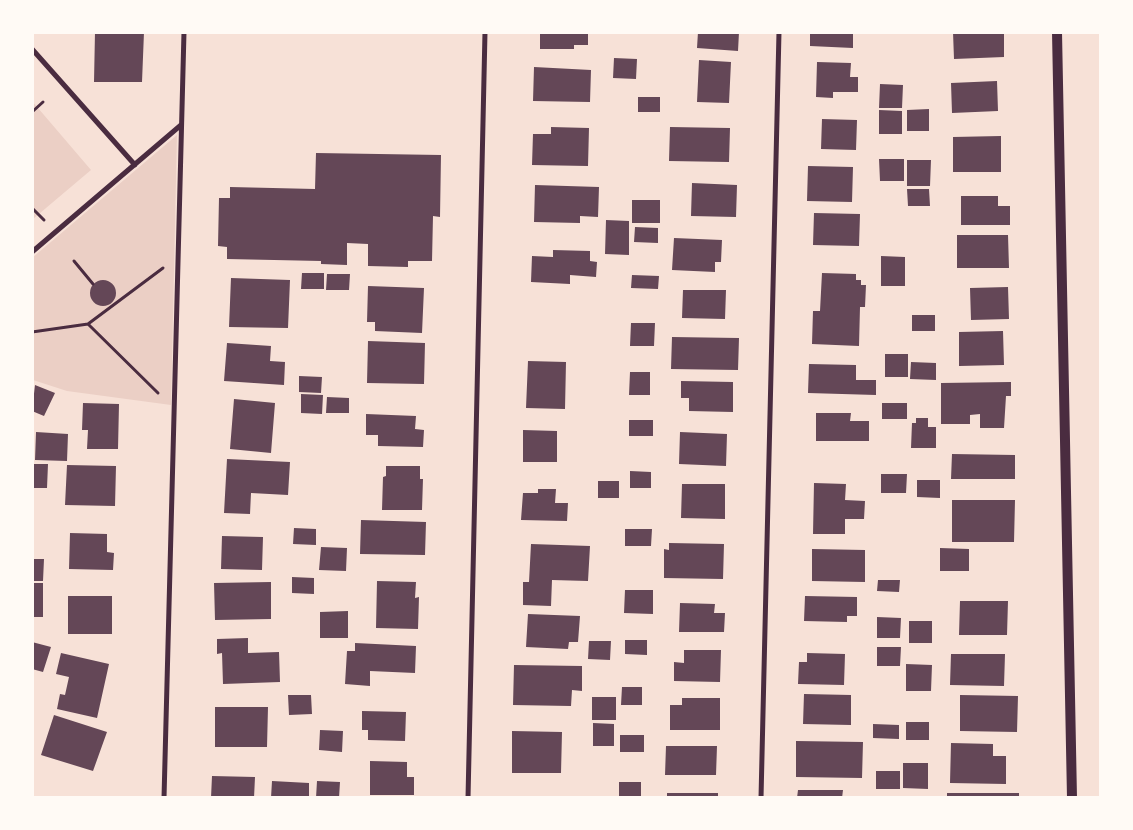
<!DOCTYPE html>
<html>
<head>
<meta charset="utf-8">
<style>
  body { margin:0 }
  #map { position:relative; width:1133px; height:830px; overflow:hidden; background:#f7e1d7; font-family:"Noto Sans",sans-serif }
  canvas { display:block }
  .frame { position:absolute; inset:0; border:34px solid #fffaf5; pointer-events:none }
</style>
</head>
<body>
<div id="map">
<canvas width="1133" height="830"></canvas>
<div class="frame"></div>
</div>
<script>
const c = document.querySelector('canvas').getContext('2d');
c.lineJoin = 'round';
function fill(path, color) { c.fillStyle = color; c.fill(path, 'evenodd'); }
function strokePath(path, color, width, dash) { c.strokeStyle = color; c.lineWidth = width; c.lineCap = dash ? 'butt' : 'round'; c.setLineDash(dash || []); c.stroke(path); }
fill(new Path2D(`
  M32,101l59,69 -58,49h-1z
  M177,135l-6,270 -104,-14 -34,-11 -1,-122z`), '#ebcfc5');
fill(new Path2D(`
  M95,32h49l-2,50h-48z
  M540,32h48v13h-14v4h-34z
  M698,32h41l-1,19 -41,-3z
  M810,32h43v16l-43,-2z
  M953,32h51v25l-50,2z
  M614,58l23,1 -1,20 -23,-1z
  M699,60l32,2 -2,41 -32,-1z
  M817,62l34,1 -1,14h8v15h-25v6l-17,-1z
  M534,67l57,3 -1,32 -57,-1z
  M997,81l1,30 -46,2 -1,-30z
  M880,84l23,1 -1,23h-23z
  M638,97h22v15h-22z
  M929,109v22h-22v-21z
  M879,110l23,1v23h-23z
  M822,119l35,1 -1,30 -35,-1z
  M551,127l38,1 -1,38 -56,-1 1,-31h18z
  M670,127l60,1 -1,34 -60,-1z
  M1001,136v36h-48v-35z
  M316,153l125,2 -1,62 -7,-1 -1,45h-24v6l-40,-1v-22l-21,-1v22l-26,-1v-3l-94,-2v-12l-9,-1 1,-48h11v-11l85,2z
  M879,159h25v22h-24z
  M907,160h24l-1,26h-23z
  M808,166l45,1 -1,35 -45,-1z
  M692,183l45,2 -1,32 -45,-1z
  M535,185l64,2 -1,30 -18,-1v7l-46,-1z
  M907,189h22l1,17h-22z
  M961,196h37v10h12v19h-49z
  M632,200h28v23h-28z
  M814,213l46,1 -1,32 -46,-1z
  M606,220l23,1v34l-24,-1z
  M635,227l23,1v15l-24,-1z
  M957,235h51l1,33h-52z
  M674,238l48,2 -1,22h-6v10l-43,-2z
  M553,250l37,1v10l7,1 -1,15 -26,-2v9l-39,-2 1,-26 21,1z
  M881,256l24,1v29h-24z
  M302,273h22v16h-23z
  M822,273l34,1v6h5v5h5l-1,22h-5l-1,39 -47,-2 1,-33h7z
  M327,274h23l-1,16h-23z
  M632,275l27,1 -1,13 -27,-1z
  M231,278l59,2 -2,48 -59,-1z
  M90 293a13 13 0 1 1 26 0a13 13 0 1 1-26 0Z
  M368,286l56,2 -2,45 -47,-2v-9h-8z
  M1008,287l1,32 -38,1 -1,-32z
  M683,290h43l-1,29 -43,-1z
  M912,315h23v16h-23z
  M631,323h24l-1,23h-24z
  M1003,331l1,34 -45,1v-34z
  M672,337l67,1 -1,32 -67,-1z
  M368,341l57,2 -1,41 -57,-1z
  M227,343l44,3 -1,15 15,1 -1,23 -60,-4z
  M885,354h23v23h-23z
  M528,361l38,1 -1,47 -39,-1z
  M911,362l25,1v17l-26,-1z
  M809,364l47,1v15h20v15l-68,-2z
  M630,372h20v23h-21z
  M299,376l23,1 -1,16 -22,-1z
  M681,381l52,1v30l-44,-1v-13h-8z
  M1011,382v14h-5l-2,32h-24v-14l-10,1v9h-29v-41z
  M35,385l20,8 -11,23 -12,-5z
  M301,394l22,1 -1,19 -21,-1z
  M327,397l22,1v15h-23z
  M234,399l41,4 -4,50 -41,-4z
  M83,403l36,1 -1,45h-31l1,-19h-6z
  M882,403h25v16h-25z
  M816,413h35l-1,8h19v20h-53z
  M366,414l50,2 -1,13 9,1 -1,17 -45,-1v-11h-12z
  M916,418h12v9h8v21h-25l1,-25h4z
  M629,420h24v16h-24z
  M523,430l34,1v31h-34z
  M36,432l32,2 -1,27 -32,-1z
  M680,432l47,2 -1,32 -47,-2z
  M952,454l63,1v24h-64z
  M227,459l63,3 -2,33 -37,-2 -1,21 -26,-1z
  M32,464h16l-1,24h-15z
  M67,465l49,1 -1,40 -50,-1z
  M386,466h34v13h3l-1,31h-40l1,-33 3,-1z
  M630,471l21,1v16h-21z
  M881,474h26l-1,19h-25z
  M917,480h23v18l-23,-1z
  M598,481h21v17h-21z
  M814,483l32,1 -1,16 20,1 -1,18h-19v15h-32z
  M682,484h43v35l-44,-1z
  M538,489h18l-1,14h13l-1,18 -46,-1 2,-27h15z
  M952,500h63l-1,42h-62z
  M361,520l65,2 -1,33 -65,-1z
  M294,528l22,1v16l-23,-1z
  M625,529h27l-1,17h-26z
  M70,533l37,1v18l7,1 -1,17 -44,-1z
  M222,536l41,1 -1,33 -41,-1z
  M669,543l55,1 -1,35 -59,-1v-29l5,1z
  M531,544l59,2 -2,35 -36,-1 -1,26 -28,-1v-23h6z
  M321,547l26,1 -1,23 -27,-1z
  M940,548l29,1v22h-29z
  M812,549l53,1v32l-53,-1z
  M32,559h12l-1,22h-11z
  M292,577l22,1v16l-22,-1z
  M878,580h22l-1,12 -22,-1z
  M377,581l39,1 -1,16 4,-1 -1,32 -42,-1z
  M271,582v37l-56,1 -1,-37z
  M32,583h11v34h-11z
  M625,590h28v24l-29,-1z
  M68,596h44v38h-44z
  M805,596l52,1v19h-10v6l-43,-1z
  M960,601h48l-1,34h-48z
  M680,603l35,1 -1,9h11l-1,19h-45z
  M348,611v27h-28v-26z
  M528,614l52,2 -2,26h-9l-1,7 -42,-2z
  M877,617l24,1 -1,20h-23z
  M909,621h23v22h-23z
  M248,638v15l31,-1 1,30 -57,2 -1,-31 -5,1v-15z
  M625,640h22v15l-22,-1z
  M589,641h22l-1,19 -22,-1z
  M32,642l19,5 -8,25 -11,-3z
  M355,643l61,3 -1,27 -45,-2v15l-25,-2 2,-33h8z
  M877,647h24l-1,19h-23z
  M684,650h37l-1,32 -46,-1v-19l10,1z
  M61,653l48,11 -12,54 -40,-9 3,-15 5,1 4,-18 -13,-3z
  M807,653l38,1 -1,31 -46,-1 1,-22h8z
  M951,654h54l-1,32 -54,-1z
  M906,664l26,1 -1,26h-25z
  M514,665l68,1v25l-10,-1 -1,16 -58,-1z
  M622,687h20v18h-21z
  M804,694l47,1v30l-48,-1z
  M288,695h23l1,19 -23,1z
  M960,695l58,1 -1,36 -57,-1z
  M592,697h24v23h-24z
  M682,698h38v32h-50v-25h12z
  M215,707h53l-1,40h-52z
  M362,711l44,1 -1,29 -37,-1v-10h-6z
  M54,715l53,17 -14,39 -52,-16z
  M906,722h23v18h-23z
  M593,723l21,1v22h-21z
  M873,724l26,1v14l-26,-1z
  M320,730l23,1 -1,21 -23,-2z
  M512,731l50,1 -1,41h-49z
  M620,735h24v17h-24z
  M796,741l67,1 -1,36 -66,-1z
  M951,743l42,1v12h13v28l-56,-1z
  M666,746h51l-1,29h-51z
  M370,761l37,1v15h7v18h-44z
  M903,763h25v26l-25,-1z
  M876,771h24v18h-24z
  M212,776l43,1 -1,21h-43z
  M272,781l37,2v15h-38z
  M317,781l23,1 -1,16h-23z
  M619,782h22v16h-22z
  M798,790h45l-1,8h-45z
  M667,793h51v5h-51z
  M947,793h72v5h-72z`), '#644757');
strokePath(new Path2D(`
  M32,112l11,-10
  M32,208l12,12
  M74,261l19,23
  M88,324l70,69
  M32,332l56,-8 75,-56`), '#4a2c40', 3);
strokePath(new Path2D(`
  M32,49l103,116
  M32,252l149,-127
  M164,798l20,-766
  M468,798l17,-766
  M761,798l18,-766`), '#4a2c40', 5);
strokePath(new Path2D(`
  M1057,32l15,766`), '#4a2c40', 10);
</script>
</body>
</html>
